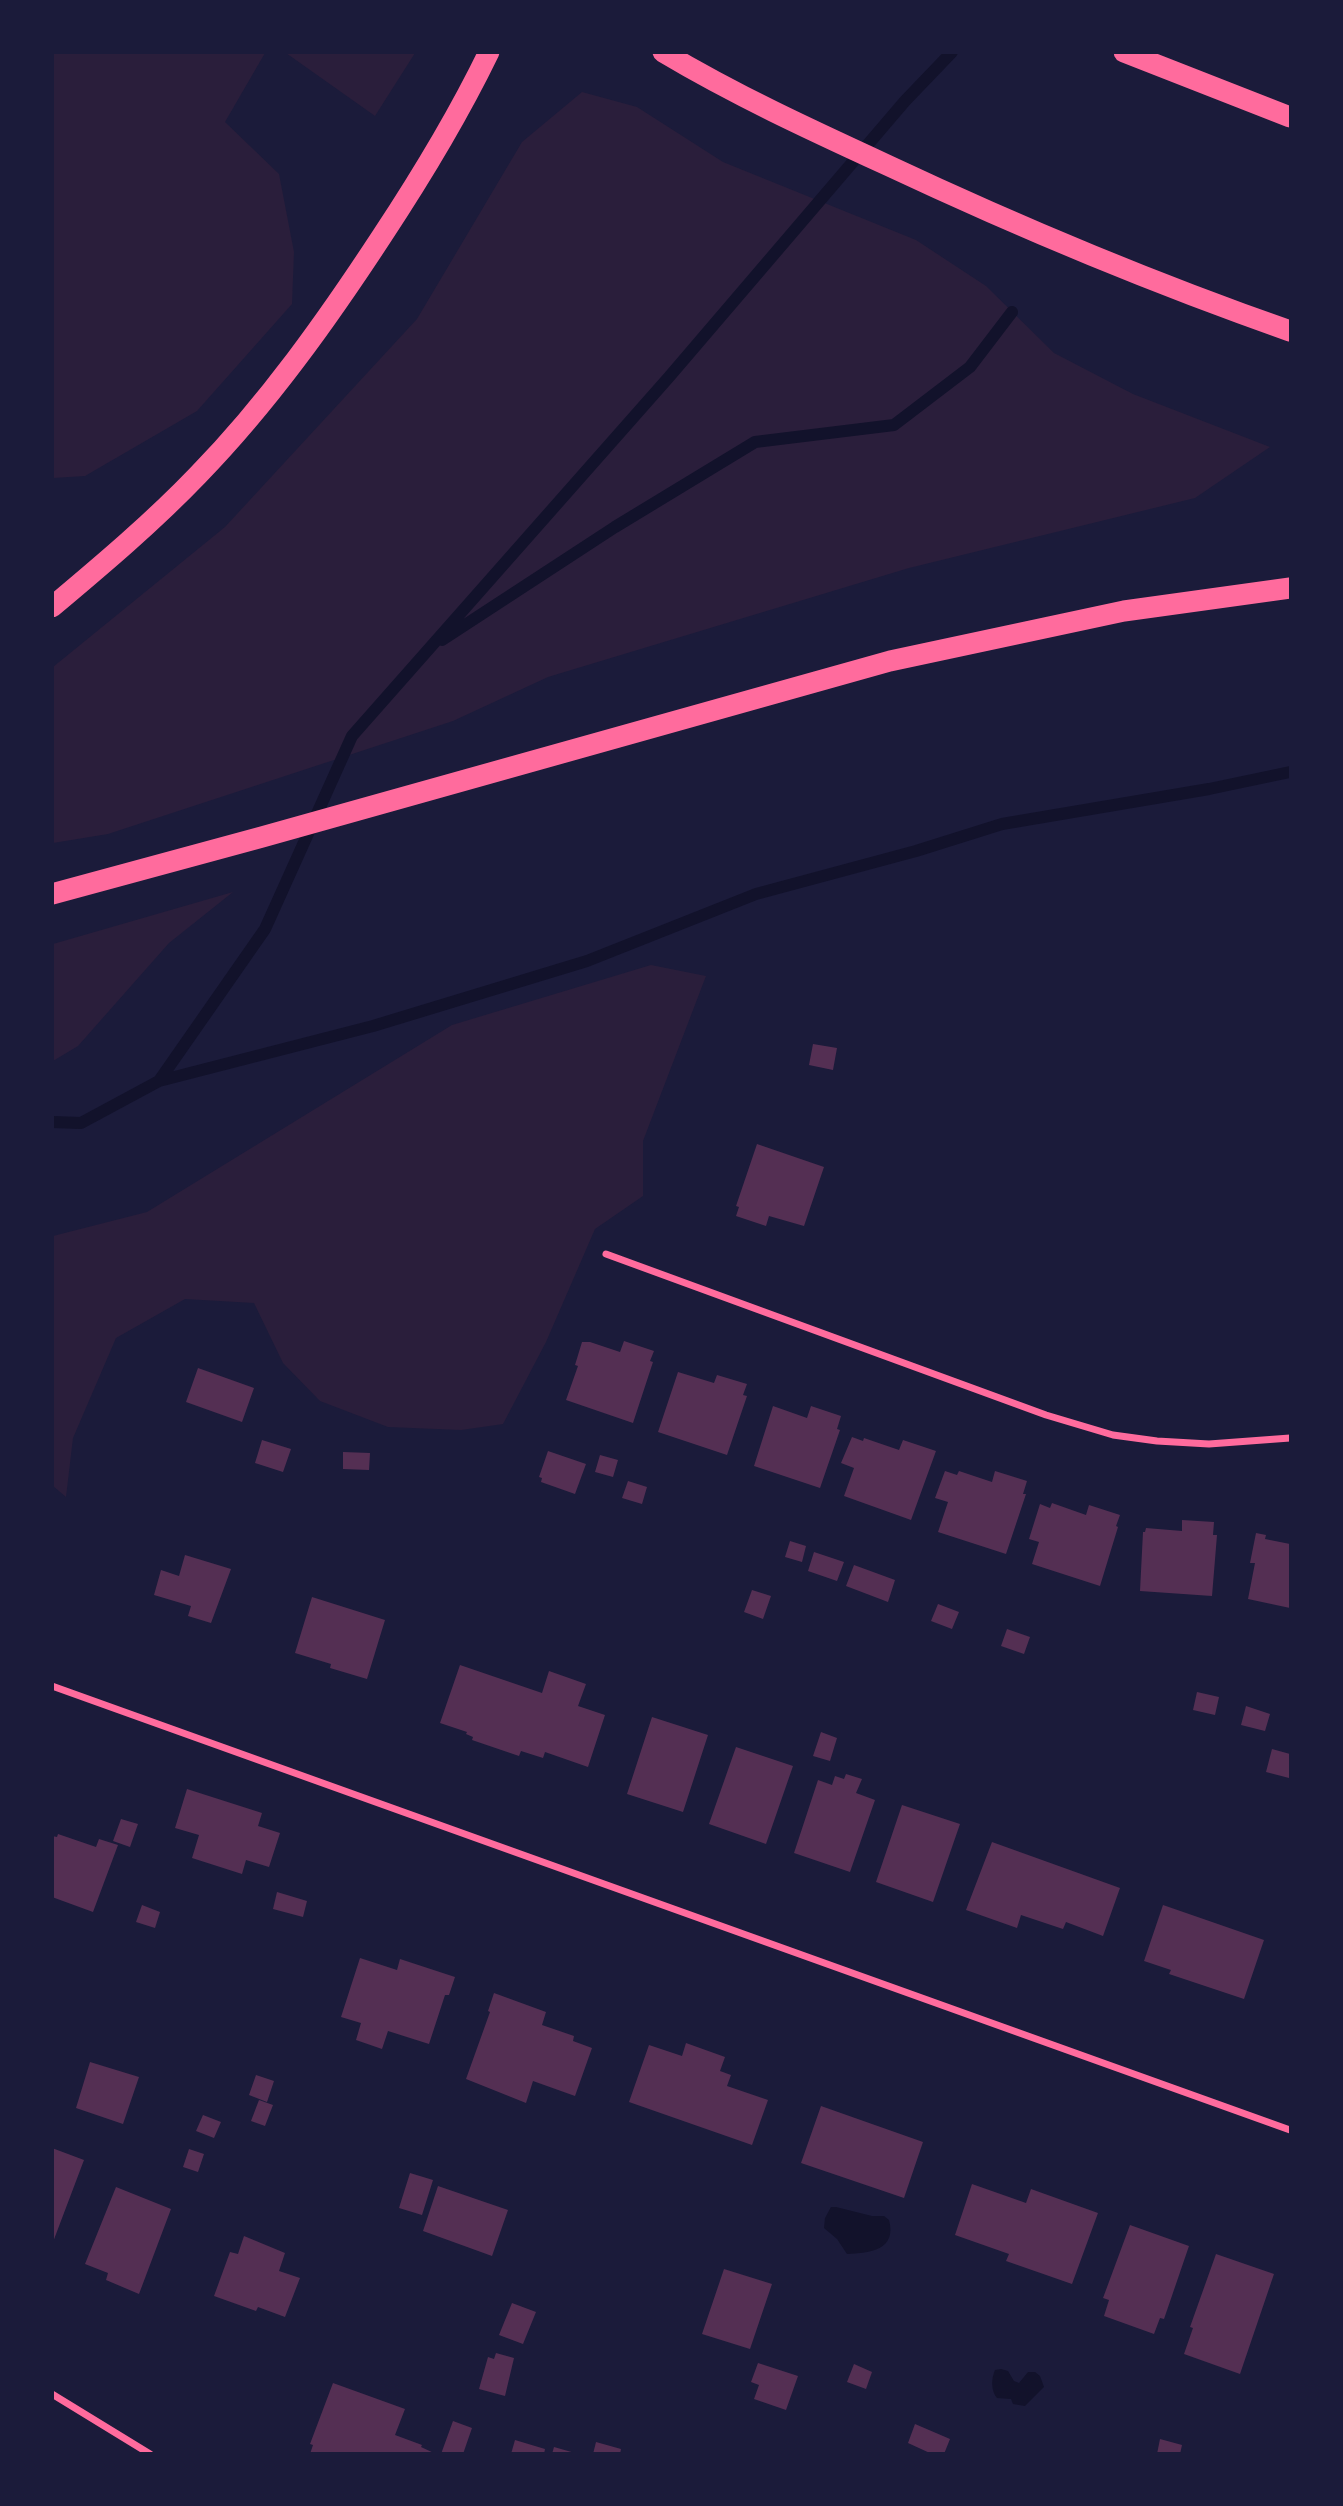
<!DOCTYPE html>
<html>
<head>
<meta charset="utf-8">
<style>
  body { margin:0 }
  #map { position:relative; width:1343px; height:2506px; overflow:hidden; background:#1b1b3a; font-family:"Work Sans",sans-serif }
  canvas { display:block }
  .frame { position:absolute; inset:0; border:54px solid #1b1b3a; pointer-events:none }
</style>
</head>
<body>
<div id="map">
<canvas width="1343" height="2506"></canvas>
<div class="frame"></div>
</div>
<script>
const c = document.querySelector('canvas').getContext('2d');
c.lineJoin = 'round';
function fill(path, color) { c.fillStyle = color; c.fill(path, 'evenodd'); }
function strokePath(path, color, width, dash) { c.strokeStyle = color; c.lineWidth = width; c.lineCap = dash ? 'butt' : 'round'; c.setLineDash(dash || []); c.stroke(path); }
fill(new Path2D(`
  M53,52l212,1 -40,69 54,52 15,78 -2,52 -95,107 -112,65 -32,2z
  M286,53h129l-40,63z
  M582,92l55,15 86,55 193,78 70,46 68,67 79,41 137,53 -75,51 -286,70 -361,109 -95,44 -345,113 -55,9v-176l172,-140 192,-208 105,-177z
  M233,892l-64,51 -91,103 -25,15v-117z
  M651,965l55,11 -63,165v55l-48,33 -49,113 -43,82 -42,6 -73,-3 -68,-26 -37,-38 -29,-60 -69,-4 -69,39 -43,100 -7,59 -13,-11v-250l94,-24 305,-187z`), '#2a1e3b');
fill(new Path2D(`
  M831,2207h5l36,9h12l5,4c8,30 -19,33 -42,34l-10,-15 -13,-11 1,-10z
  M1001,2369l7,2 6,10 5,2 9,-11h7l5,4 4,11 -19,19 -12,-2 -2,-5 -14,-1c-6,-7 -6,-19 -2,-28z`), '#12122b');
strokePath(new Path2D(`
  M442,640l173,-113 140,-85 139,-17 76,-58 42,-55
  M159,1081l106,-152 87,-193 317,-359 236,-276 47,-49
  M52,1122l29,1 78,-42 214,-55 214,-65 169,-67 160,-43 86,-27 207,-35 81,-17`), '#12122b', 12);
fill(new Path2D(`
  M813,1044l24,4 -4,22 -24,-5z
  M757,1144l67,23 -20,59 -35,-10 -3,10 -30,-10 3,-9 -3,-1z
  M624,1341l30,10 -4,10 3,1 -20,61 -67,-23 12,-34 -3,-1 7,-23h8l30,10z
  M198,1368l56,20 -12,34 -56,-20z
  M678,1372l36,11 3,-8 30,9 -4,11 4,1 -20,59 -69,-23z
  M773,1406l34,12 4,-12 30,10 -4,13 3,1 -20,58 -66,-22z
  M852,1437l11,4 1,-3 35,12 4,-10 33,11 -25,69 -67,-24 10,-28 -13,-5z
  M262,1440l29,9 -8,23 -28,-9z
  M548,1451l38,13 -11,30 -34,-12 1,-4 -3,-1z
  M343,1452l27,1 -1,17 -26,-1z
  M600,1455l18,5 -5,17 -18,-5z
  M945,1471l12,4 2,-4 33,11 3,-11 32,10 -4,13h3l-20,60 -68,-22 10,-30 -13,-4z
  M628,1481l19,6 -5,17 -20,-6z
  M1052,1503l34,12 3,-10 31,10 -4,11 2,1 -18,59 -68,-22 7,-22 -10,-3 11,-35 10,4z
  M1182,1520l32,2 -1,13h4l-5,61 -72,-5 3,-59h2l1,-4 36,3z
  M1256,1533l10,2 -1,4 25,5v64l-42,-9 7,-36h-5z
  M790,1541l16,5 -4,16 -17,-5z
  M814,1552l30,10 -7,19 -29,-10z
  M185,1555l46,14 -20,54 -23,-7 3,-10 -37,-11 7,-25 18,6z
  M854,1565l41,15 -7,22 -42,-16z
  M752,1590l19,6 -8,23 -19,-7z
  M312,1597l73,23 -18,59 -37,-11 1,-4 -36,-11z
  M938,1604l21,8 -7,17 -21,-8z
  M1007,1629l23,8 -6,17 -23,-8z
  M460,1665l82,28 7,-22 37,13 -8,22 27,9 -17,52 -43,-15 -2,6 -22,-7 -2,5 -47,-16 1,-3 -7,-3 1,-2 -27,-9z
  M1197,1692l22,5 -4,18 -22,-5z
  M1246,1706l24,8 -5,17 -24,-6z
  M652,1717l56,18 -25,77 -56,-18z
  M821,1732l16,6 -7,23 -17,-5z
  M736,1747l57,19 -27,78 -57,-20z
  M1272,1749l18,5 -1,24 -23,-6z
  M846,1774l16,5 -6,14 19,7 -25,72 -56,-19 24,-73 14,5 3,-9 9,3z
  M187,1789l75,24 -4,13 22,7 -11,34 -23,-7 -4,14 -50,-16 7,-23 -24,-7z
  M902,1805l58,19 -27,78 -57,-20z
  M121,1819l17,5 -8,23 -17,-6z
  M58,1834l38,13 3,-8 19,6 -25,67 -41,-15v-61l5,1z
  M992,1842l128,46 -17,48 -37,-14 -3,7 -42,-14 -4,13 -51,-18z
  M277,1892l30,9 -4,16 -30,-8z
  M142,1905l18,7 -5,16 -19,-6z
  M1163,1905l101,35 -20,59 -75,-25 2,-4 -27,-9z
  M360,1958l37,12 3,-11 55,18 -6,18h-4l-16,49 -41,-13 -6,18 -26,-9 5,-17 -20,-6z
  M494,1993l52,19 -4,13 32,11 -1,5 19,7 -17,48 -42,-15 -7,22 -60,-24 24,-67 -2,-1z
  M686,2043l39,14 -5,14 11,4 -4,11 41,14 -16,45 -123,-43 20,-57 33,11z
  M90,2062l49,15 -16,47 -47,-16z
  M256,2075l18,6 -7,21 -18,-7z
  M259,2100l14,5 -8,21 -14,-5z
  M821,2106l102,36 -19,56 -103,-35z
  M203,2115l18,7 -7,16 -18,-7z
  M52,2148l32,12 -31,82h-1z
  M189,2149l15,5 -6,18 -15,-5z
  M410,2173l23,7 -11,35 -23,-7z
  M972,2184l54,19 5,-14 67,24 -26,71 -66,-23 3,-7 -54,-19z
  M438,2186l70,24 -16,46 -69,-25z
  M116,2187l55,22 -32,85 -33,-14 2,-7 -23,-9z
  M1130,2225l59,21 -25,73 -4,-1 -6,16 -50,-18 5,-16 -6,-2z
  M244,2236l41,17 -6,18 21,7 -15,39 -27,-10 -2,4 -42,-15 16,-44 8,2z
  M1216,2254l58,20 -34,100 -56,-20 9,-26 -3,-1z
  M724,2269l48,15 -22,65 -48,-15z
  M512,2303l24,9 -13,32 -24,-9z
  M496,2353l18,5 -9,38 -26,-7 9,-32 6,2z
  M758,2363l40,13 -12,34 -32,-11 5,-14 -8,-3z
  M854,2364l18,8 -6,17 -19,-7z
  M333,2383l72,26 -10,26 27,10 -1,2 15,7h-126l3,-9 -3,-1z
  M453,2421l19,7 -9,26h-22z
  M915,2424l35,15 -6,15h-12l-24,-11z
  M1160,2439l22,6 -2,9h-23z
  M515,2440l30,9 -1,5h-33z
  M596,2442l25,7 -1,5h-27z
  M554,2447l21,6v1h-23z`), '#542f53');
strokePath(new Path2D(`
  M606,1254l440,161 67,20 44,6 52,3 81,-6
  M52,1686l1238,444
  M52,2394l98,60`), '#ff6b9d', 7);
strokePath(new Path2D(`
  M663,52c72,43 148,78 224,113 132,62 266,118 403,166
  M1124,52l166,65
  M52,607c50,-42 101,-85 146,-132 70,-72 129,-155 184,-239 39,-59 76,-120 107,-184
  M52,894l210,-57 628,-176 234,-50 166,-23`), '#ff6b9d', 21);
</script>
</body>
</html>
